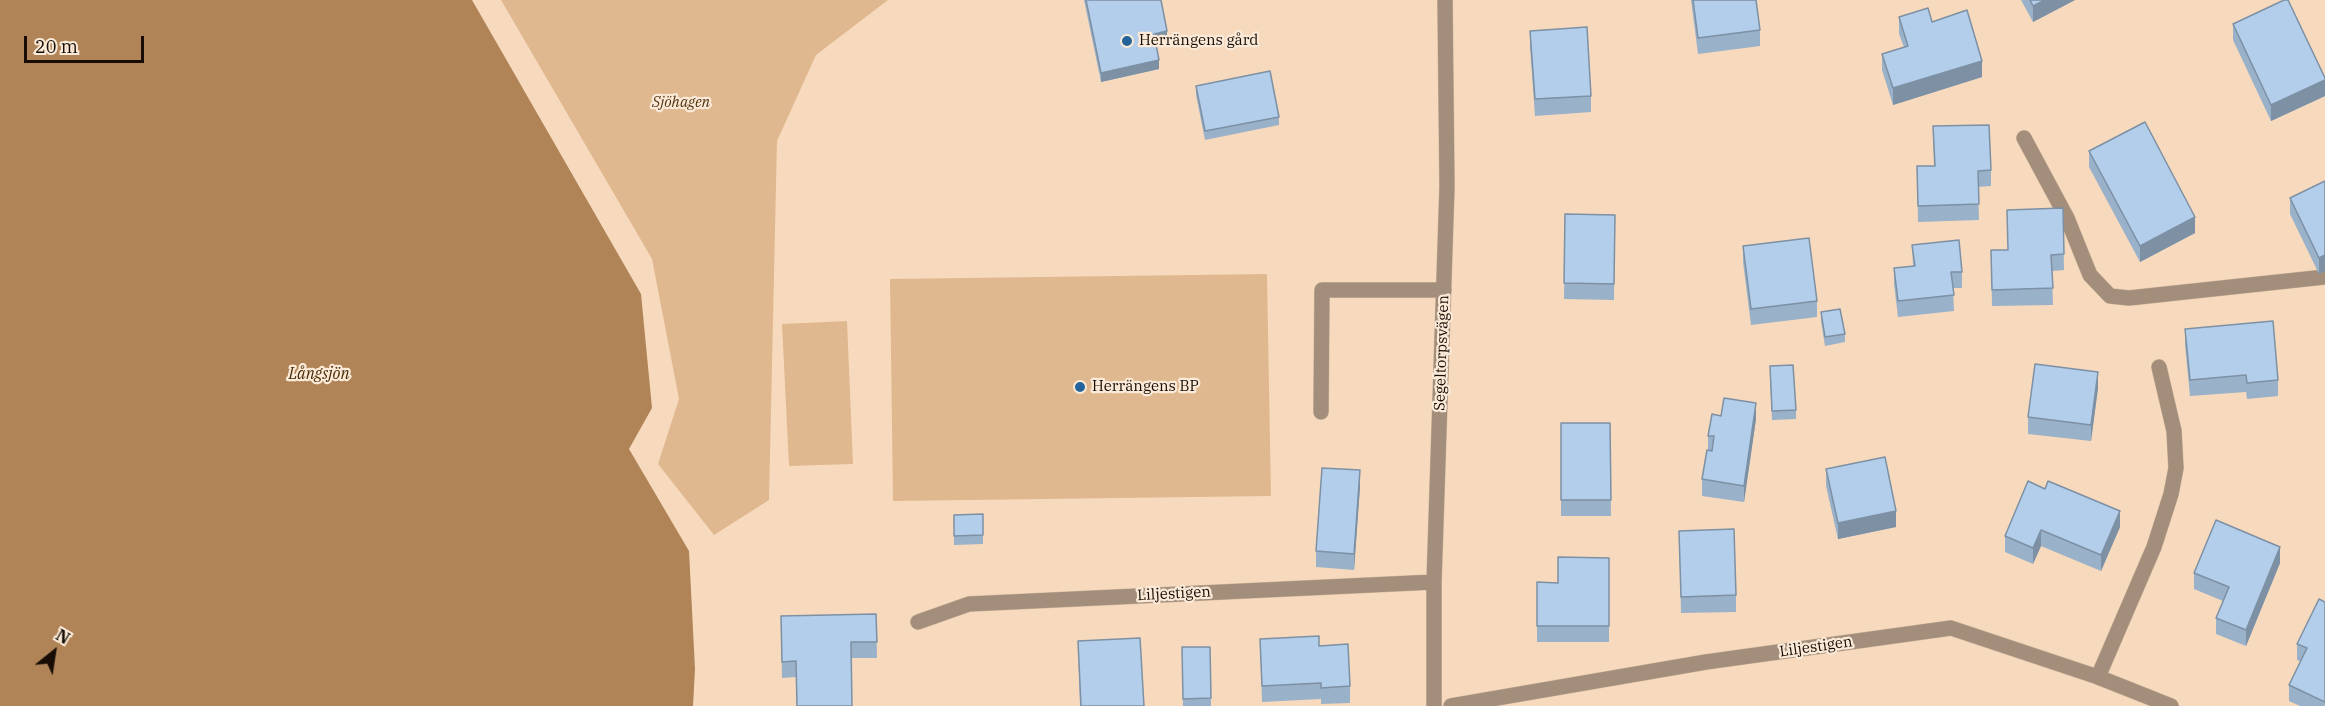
<!DOCTYPE html>
<html>
<head>
<meta charset="utf-8">
<style>
  body { margin:0 }
  #map { position:relative; width:2325px; height:706px; overflow:hidden; background:#f7dabd; font-family:"IBM Plex Serif",serif }
  canvas { display:block }
  .north { position:absolute; left:24px; top:622px; width:60px; height:60px; -webkit-text-stroke:4px #fbead8; paint-order:stroke; rotate:30deg; font-size:16px; font-weight:700; line-height:24px; text-align:center; color:#170d05 }
  .north::after { content:''; display:block; margin:auto; width:21px; height:27px; background:#170d05; clip-path:polygon(50% 0,100% 100%,50% 72%,0 100%) }
  .scale { position:absolute; left:24px; top:36px; width:120px; height:27px; box-sizing:border-box; border:3px solid #170d05; border-top:0; padding-left:8px; font-size:18px; line-height:21px; white-space:nowrap; color:#170d05; -webkit-text-stroke:4px #fbead8; paint-order:stroke }
</style>
</head>
<body>
<div id="map">
<canvas width="2325" height="706"></canvas>
<div class="north">N</div>
<div class="scale">20 m</div>
</div>
<script>
const c = document.querySelector('canvas').getContext('2d');
c.lineJoin = 'round';
function fill(path, color) { c.fillStyle = color; c.fill(path, 'evenodd'); }
function strokePath(path, color, width, dash) { c.strokeStyle = color; c.lineWidth = width; c.lineCap = dash ? 'butt' : 'round'; c.setLineDash(dash || []); c.stroke(path); }
function write(font, color, halo, rows, align = 'center') {
  c.font = font + ' "IBM Plex Serif",serif'; c.lineWidth = 4.5; c.setLineDash([]); c.textBaseline = 'middle'; c.strokeStyle = halo; c.fillStyle = color; for (const [text, x, y, turn = 0] of rows) {
    c.save(); c.translate(x, y); c.rotate((+turn || 0) * Math.PI / 180); c.textAlign = isNaN(turn) ? turn : align; if (halo) c.strokeText(text, 0, 0); c.fillText(text, 0, 0); c.restore();
  }
}
fill(new Path2D(`
  M501,0h387l-72,55 -39,86 -8,359 -55,35 -56,-71 21,-65 -27,-140z
  M1267,274l4,222 -378,5 -3,-222z
  M847,321l6,143 -64,2 -7,-142z`), '#e0b88f');
fill(new Path2D(`
  M0,0h472l169,294 11,114 -23,41 60,102 6,118 -2,37h-693z`), '#b08457');
const service = new Path2D(`
  M2024,138l43,80 23,57 20,21 19,2 196,-21
  M1321,412l1,-122h122
  M2098,677l56,-130 17,-53 5,-26 -2,-37 -15,-64`);
const minor = new Path2D(`
  M918,622l51,-18 465,-22
  M1434,706v-124l13,-395 -2,-187
  M1451,706l255,-44 245,-34 147,49 73,29`);
strokePath(service, '#d3b9a0', 16);
strokePath(minor, '#d3b9a0', 16);
strokePath(service, '#a28e7b', 15);
strokePath(minor, '#a28e7b', 15);
fill(new Path2D(`
  M1084,0h77l6,40 -12,2 4,27 -58,13z
  M1691,0h65l4,30v16l-62,8z
  M2021,0h54l-42,22z
  M1899,17l33,5 50,55 -89,28 -11,-35v-16l22,-7 -5,-13z
  M2233,24l92,54v18l-54,25 -38,-81z
  M1530,31l61,65v16l-56,4 -5,-69z
  M1196,86l83,31v8l-74,15 -9,-45z
  M1933,126l58,44v16l-13,1 1,33 -61,2 -1,-56h17z
  M2089,151l106,82 -55,29 -51,-95z
  M2325,181l-6,93 -29,-60v-16z
  M2063,208l1,62 -12,1 1,34 -61,1 -1,-56h17l-1,-40z
  M1565,214l50,1 -1,85 -50,-1z
  M1912,245l50,27v16h-9l1,23 -56,6 -4,-33v-16l19,-2z
  M1743,246l74,55v16l-66,8 -8,-63z
  M1821,312l24,22v8l-20,4 -4,-25z
  M2185,329l93,51v16l-31,3 -1,-7 -56,4 -5,-51z
  M1770,374l26,36v9l-24,1z
  M2098,388l-7,53 -63,-7v-17z
  M1721,416l35,3 -12,83 -42,-6v-17l6,-28v-15z
  M1561,423h49l1,93h-50z
  M1826,469l70,58 -58,12 -12,-53z
  M1360,487l-6,83 -38,-3v-16z
  M2045,489l75,38 -19,44 -60,-25 -8,18 -28,-12v-16z
  M983,514v30l-29,1v-30z
  M1679,531l57,64v17l-55,1z
  M1609,558v84h-72v-60l21,1z
  M2280,563l-34,83 -30,-12v-16l7,-17 -29,-12v-16z
  M2325,602v104h-25l-11,-5v-16l11,-24 -3,-1v-16z
  M876,614l1,44h-26l-55,19 -14,1 -1,-62z
  M1260,639l59,7 31,40v17l-29,1v-5l-59,3z
  M1078,641l66,65h-64z
  M1182,647h28l1,59h-28z`), '#99b1c9');
fill(new Path2D(`
  M2045,0h30l-42,22v-16z
  M1167,31v9l-13,3v-9z
  M1159,60v9l-58,13v-9z
  M1982,61v16l-89,28v-17z
  M2325,80v16l-54,25v-16z
  M2195,217v16l-55,29v-16z
  M2325,255v16l-6,3v-16z
  M2098,372v16l-7,53v-16z
  M1756,403v16l-12,83v-16z
  M1360,470v17l-6,83v-16z
  M1896,511v16l-58,12v-16z
  M2120,511v16l-19,44v-16z
  M2041,530v16l-8,18v-16z
  M2280,547v16l-34,83v-16z`), '#7d90a4');
const building = new Path2D(`
  M1086,0h75l6,31 -13,3 5,26 -58,13z
  M1693,0h63l4,30 -62,8z
  M2030,0h15l-12,6z
  M2284,0h4l37,78v2l-54,25 -38,-81z
  M1928,8l4,14 35,-12 15,51 -89,27 -11,-34 26,-8 -9,-29z
  M1587,27l4,69 -56,3 -5,-68z
  M1270,71l9,46 -74,14 -9,-45z
  M2145,122l50,95 -55,29 -51,-95z
  M1989,125l2,45 -13,1 1,33 -61,2 -1,-40h18l-2,-40z
  M2325,181v74l-6,3 -29,-60z
  M2063,208l1,46 -13,1 2,33 -61,2 -1,-40h17l-1,-40z
  M1565,214l50,1 -1,69 -50,-1z
  M1809,238l8,63 -66,8 -8,-63z
  M1959,240l3,32h-11l3,23 -56,6 -4,-33 21,-2 -3,-21z
  M1840,309l5,25 -20,3 -4,-25z
  M2273,321l5,59 -31,3 -1,-8 -56,5 -5,-51z
  M2035,364l63,8 -7,53 -63,-8z
  M1793,365l3,45 -24,1 -2,-45z
  M1724,398l32,5 -12,83 -42,-7 5,-29 5,1 2,-15h-6l4,-22 9,2z
  M1561,423h49l1,77h-50z
  M1885,457l11,54 -58,12 -12,-54z
  M1322,468l38,2 -6,84 -38,-3z
  M2028,481l17,8 3,-8 72,30 -19,44 -60,-25 -8,18 -28,-12z
  M983,514v21l-29,1v-21z
  M2216,520l64,27 -34,83 -30,-12 13,-31 -35,-14z
  M1734,529l2,66 -55,2 -2,-66z
  M1558,557l51,1v68h-72v-44l21,1z
  M2319,599l6,3v100l-36,-17 18,-37 -10,-4z
  M876,614l1,28h-26l1,64h-55l-1,-45 -14,1 -1,-46z
  M1319,636v10l29,-2 2,42 -29,2v-5l-59,3 -2,-47z
  M1140,638l4,68h-63l-3,-65z
  M1182,647h28l1,51 -28,1z`);
fill(building, '#b2ceea');
strokePath(building, '#7d90a4', 1.5);
for (const [x, y, r, color] of [
  [1127,41,6,"#24649a"],
  [1080,387,6,"#24649a"]
]) { const dot = new Path2D(); dot.arc(x, y, r, 0, 2 * Math.PI); c.fillStyle = color; c.fill(dot); strokePath(dot, '#fbead8', 2); }
write('15px', '#170d05', '#fbead8', [
  ["Herrängens gård",1139,41],
  ["Herrängens BP",1092,387]
], 'left');
write('italic 15px', '#543510', '#fbead8', [
  ["Sjöhagen",681,103]
]);
write('15px', '#170d05', '#fbead8', [
  ["Segeltorpsvägen",1442,353,-88],
  ["Liljestigen",1174,594,-3],
  ["Liljestigen",1816,647,-8]
]);
write('italic 16px', '#492b05', '#fbead8', [
  ["Långsjön",319,374]
]);
</script>
</body>
</html>
